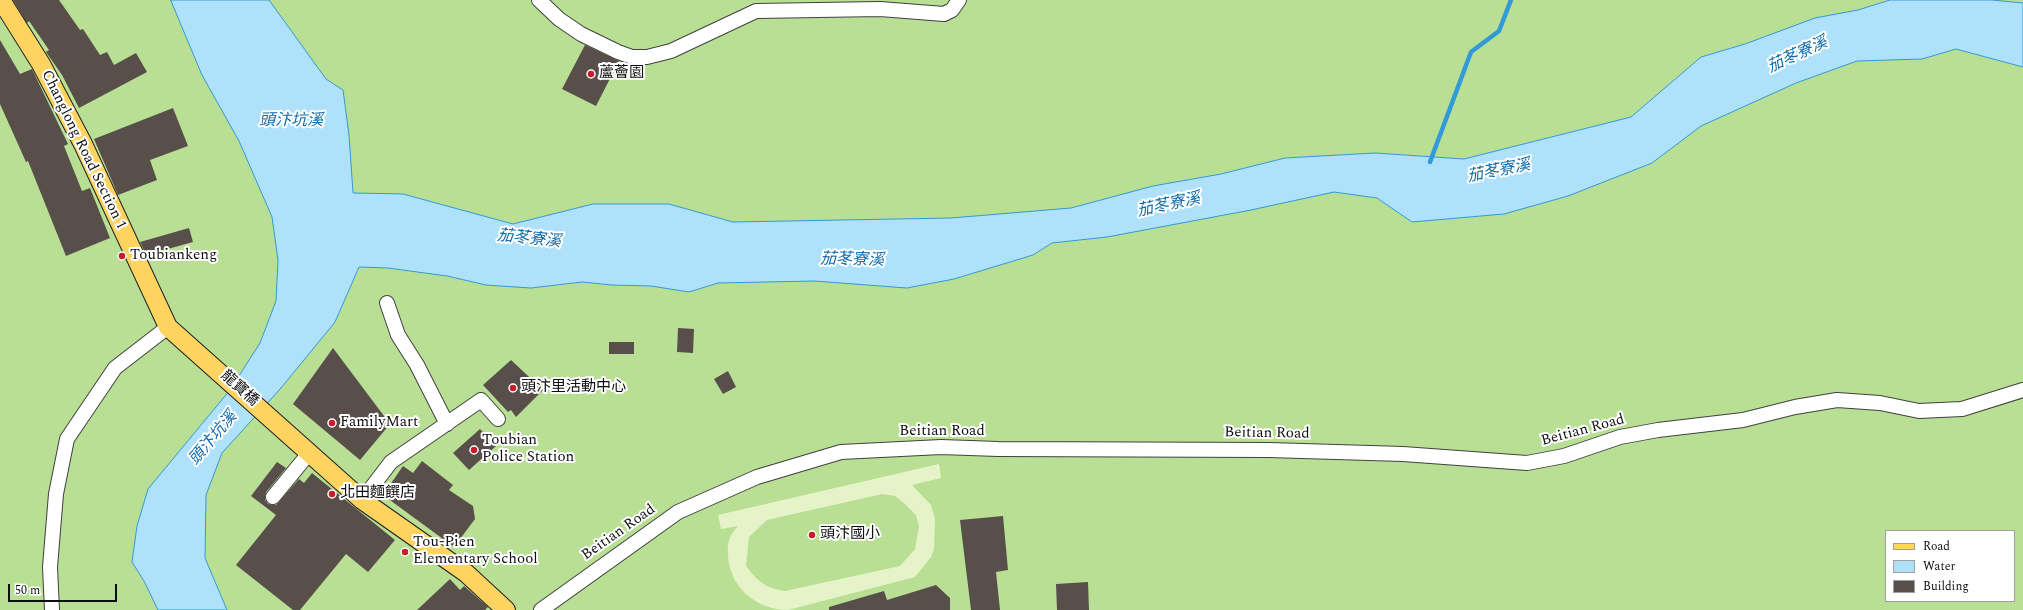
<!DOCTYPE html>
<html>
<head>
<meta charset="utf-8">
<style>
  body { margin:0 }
  #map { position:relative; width:2023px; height:610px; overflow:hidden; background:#fffcf0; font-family:Spectral,serif }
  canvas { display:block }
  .legend { position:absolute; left:1885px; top:530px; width:130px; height:72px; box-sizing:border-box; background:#fff; border:1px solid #9f9f9f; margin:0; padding:5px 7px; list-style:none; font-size:12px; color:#0e0e0e }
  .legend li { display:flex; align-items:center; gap:8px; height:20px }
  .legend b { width:20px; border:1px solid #9f9f9f }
  .scale { position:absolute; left:8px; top:584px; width:109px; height:18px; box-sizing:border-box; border:2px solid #0e0e0e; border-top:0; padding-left:5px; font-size:12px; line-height:14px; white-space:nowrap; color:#0e0e0e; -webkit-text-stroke:3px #fff; paint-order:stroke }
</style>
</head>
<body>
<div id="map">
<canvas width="2023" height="610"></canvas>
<ul class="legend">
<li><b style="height:5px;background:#ffd360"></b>Road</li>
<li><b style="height:11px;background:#b0e1fb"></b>Water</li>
<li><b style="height:11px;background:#584f4a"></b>Building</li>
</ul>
<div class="scale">50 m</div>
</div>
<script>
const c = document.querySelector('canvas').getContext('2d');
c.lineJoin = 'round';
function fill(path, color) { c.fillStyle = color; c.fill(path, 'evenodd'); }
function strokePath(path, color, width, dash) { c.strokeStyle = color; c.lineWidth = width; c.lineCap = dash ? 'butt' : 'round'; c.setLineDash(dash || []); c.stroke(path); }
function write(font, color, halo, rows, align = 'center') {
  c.font = font + ' Spectral,"Noto Sans TC",serif'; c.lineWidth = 4; c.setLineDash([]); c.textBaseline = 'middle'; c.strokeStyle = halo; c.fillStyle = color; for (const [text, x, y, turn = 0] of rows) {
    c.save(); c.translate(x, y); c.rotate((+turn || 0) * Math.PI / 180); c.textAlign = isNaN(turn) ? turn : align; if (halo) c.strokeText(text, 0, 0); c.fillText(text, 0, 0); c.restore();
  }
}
fill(new Path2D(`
  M0,0h2023v610h-2023zM1886,531h128v70h-128z`), '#b8df94');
fill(new Path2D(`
  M939,464l2,14 -29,7 19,20 4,14 -1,30 -3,8 -16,20 -127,33c-31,0 -58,-22 -60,-54 -1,-14 1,-20 10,-30l-17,3 -3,-14zM882,494l13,2 10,8 11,11 3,11 -4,23 -15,17 -115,25c-18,-2 -28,-10 -39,-25l3,-29 18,-17z`), '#e6f3c9');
const water = new Path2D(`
  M171,0h98l57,79 17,11 6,45 4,58 50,1 110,30 80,-20h76l64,18 218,-4 120,-10 82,-22 68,-12 64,-16 90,-5 89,6 167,-42 70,-60 44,-13 70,-26 43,-8 32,-10h102l31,3v64l-67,-18 -34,10 -65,2 -61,22 -95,43 -49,37 -84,33 -64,18 -92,8 -35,-24 -43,-6 -83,18 -144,27 -55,6 -19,12 -79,24 -47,9 -93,-7 -96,2 -29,9 -38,-6 -39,-1 -30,-3 -51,6 -45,-3 -39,-9 -59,-8 -29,-1 -24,55 -54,66 -59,65 -16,42 -1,63 22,52h-69l-14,-29 -12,-19 5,-36 11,-37 82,-99 30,-47 16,-42 2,-41 -6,-43 -33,-76 -37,-66z`);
fill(water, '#b0e1fb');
strokePath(water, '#329ad7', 1);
strokePath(new Path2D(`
  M1430,162l41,-110 28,-21 12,-31`), '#329ad7', 4.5);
fill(new Path2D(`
  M13,0h46l21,30 3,-1 17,26 7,-3 7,13 22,-12 11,19 -68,36 -17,-33 -16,-23 3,-2 -20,-29 -2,2z
  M0,40l20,34 12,-5 36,75 -4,2 18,45 8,-3 20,50 -44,18 -38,-95 -2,1 -26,-58z
  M585,45l34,16 -23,45 -34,-17z
  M173,108l15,38 -38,14 7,20 -39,15 -24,-56z
  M189,228l4,14 -47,13 -5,-11 -1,-2z
  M678,328l16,1 -1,24 -16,-1z
  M609,342h25v12h-25z
  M333,348l57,76 -30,36 -67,-56z
  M511,360l32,30 -27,27 -5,-7 -3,2 -25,-27z
  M728,371l8,16 -13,7 -9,-15z
  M480,429l16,17 -27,24 -16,-17z
  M422,461l31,24 -4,5 24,16 2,13 -21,28 -71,-52 20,-29 10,7z
  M277,462l9,6 -20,24 -1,8 3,4 8,1 23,-26 5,4 8,-10 83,67 -27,32 -22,-18 -46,56h-7l-57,-45 40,-50 -25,-19z
  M1003,516l5,54 -12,2 4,38h-29l-11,-90z
  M450,579l10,11 4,-4 24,21 -3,3h-68z
  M1088,582l1,28h-32l-1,-26z
  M936,585l14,13v12h-121v-3l55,-16 3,9z`), '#584f4a');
const minor = new Path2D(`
  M539,0l20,19 22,15 37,18 14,5h15l24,-6 85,-40 124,-2 64,5 8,-4 7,-10
  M387,303l11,32 19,30 30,59
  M273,497l37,-45
  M362,500l29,-38 90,-62 17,19
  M52,610l-2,-43 6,-73 11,-55 48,-71 53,-41
  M541,610l137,-98 79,-35 84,-25 100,-5 57,2 271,1 134,4 124,9 37,-7 56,-19 38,-7 85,-10 52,-13 42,-7 43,3 39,8 43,-2 61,-19`);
const major = new Path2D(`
  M1,0l40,64 42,80 85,183 194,173 104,73 40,37`);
strokePath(minor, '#414141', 16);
strokePath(major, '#1f1f1f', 20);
strokePath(minor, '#fff', 14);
strokePath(major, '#ffd360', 18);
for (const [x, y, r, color] of [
  [591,74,4,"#c91c29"],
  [122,256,4,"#c91c29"],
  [513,388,4,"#c91c29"],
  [332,423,4,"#c91c29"],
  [474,450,4,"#c91c29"],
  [332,494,4,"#c91c29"],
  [812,535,4,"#c91c29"],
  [405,552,4,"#c91c29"]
]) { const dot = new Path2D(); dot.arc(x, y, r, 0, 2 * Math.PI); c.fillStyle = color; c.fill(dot); strokePath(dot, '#fff', 1.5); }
write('15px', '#0e0e0e', '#fff', [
  ["蘆薈園",599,74],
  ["Toubiankeng",130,256],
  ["頭汴里活動中心",521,388],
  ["FamilyMart",340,423],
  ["Toubian",482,441],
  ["Police Station",482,458],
  ["北田麵饌店",340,494],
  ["頭汴國小",820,535],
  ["Tou-Pien",413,543],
  ["Elementary School",413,560]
], 'left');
write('15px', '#0e0e0e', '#fff', [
  ["Changlong Road Section 1",83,150,64],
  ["龍寶橋",239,389,42],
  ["Beitian Road",1583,431,-15],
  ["Beitian Road",942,432],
  ["Beitian Road",1267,434,1],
  ["Beitian Road",619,533,-35]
]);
write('italic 16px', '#0e6baa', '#fff', [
  ["茄苳寮溪",1798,56,-25],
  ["頭汴坑溪",291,122],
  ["茄苳寮溪",1499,172,-11],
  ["茄苳寮溪",1169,206,-12],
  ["茄苳寮溪",529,240,6],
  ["茄苳寮溪",852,261,1],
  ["頭汴坑溪",214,439,-50]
]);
</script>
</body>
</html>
